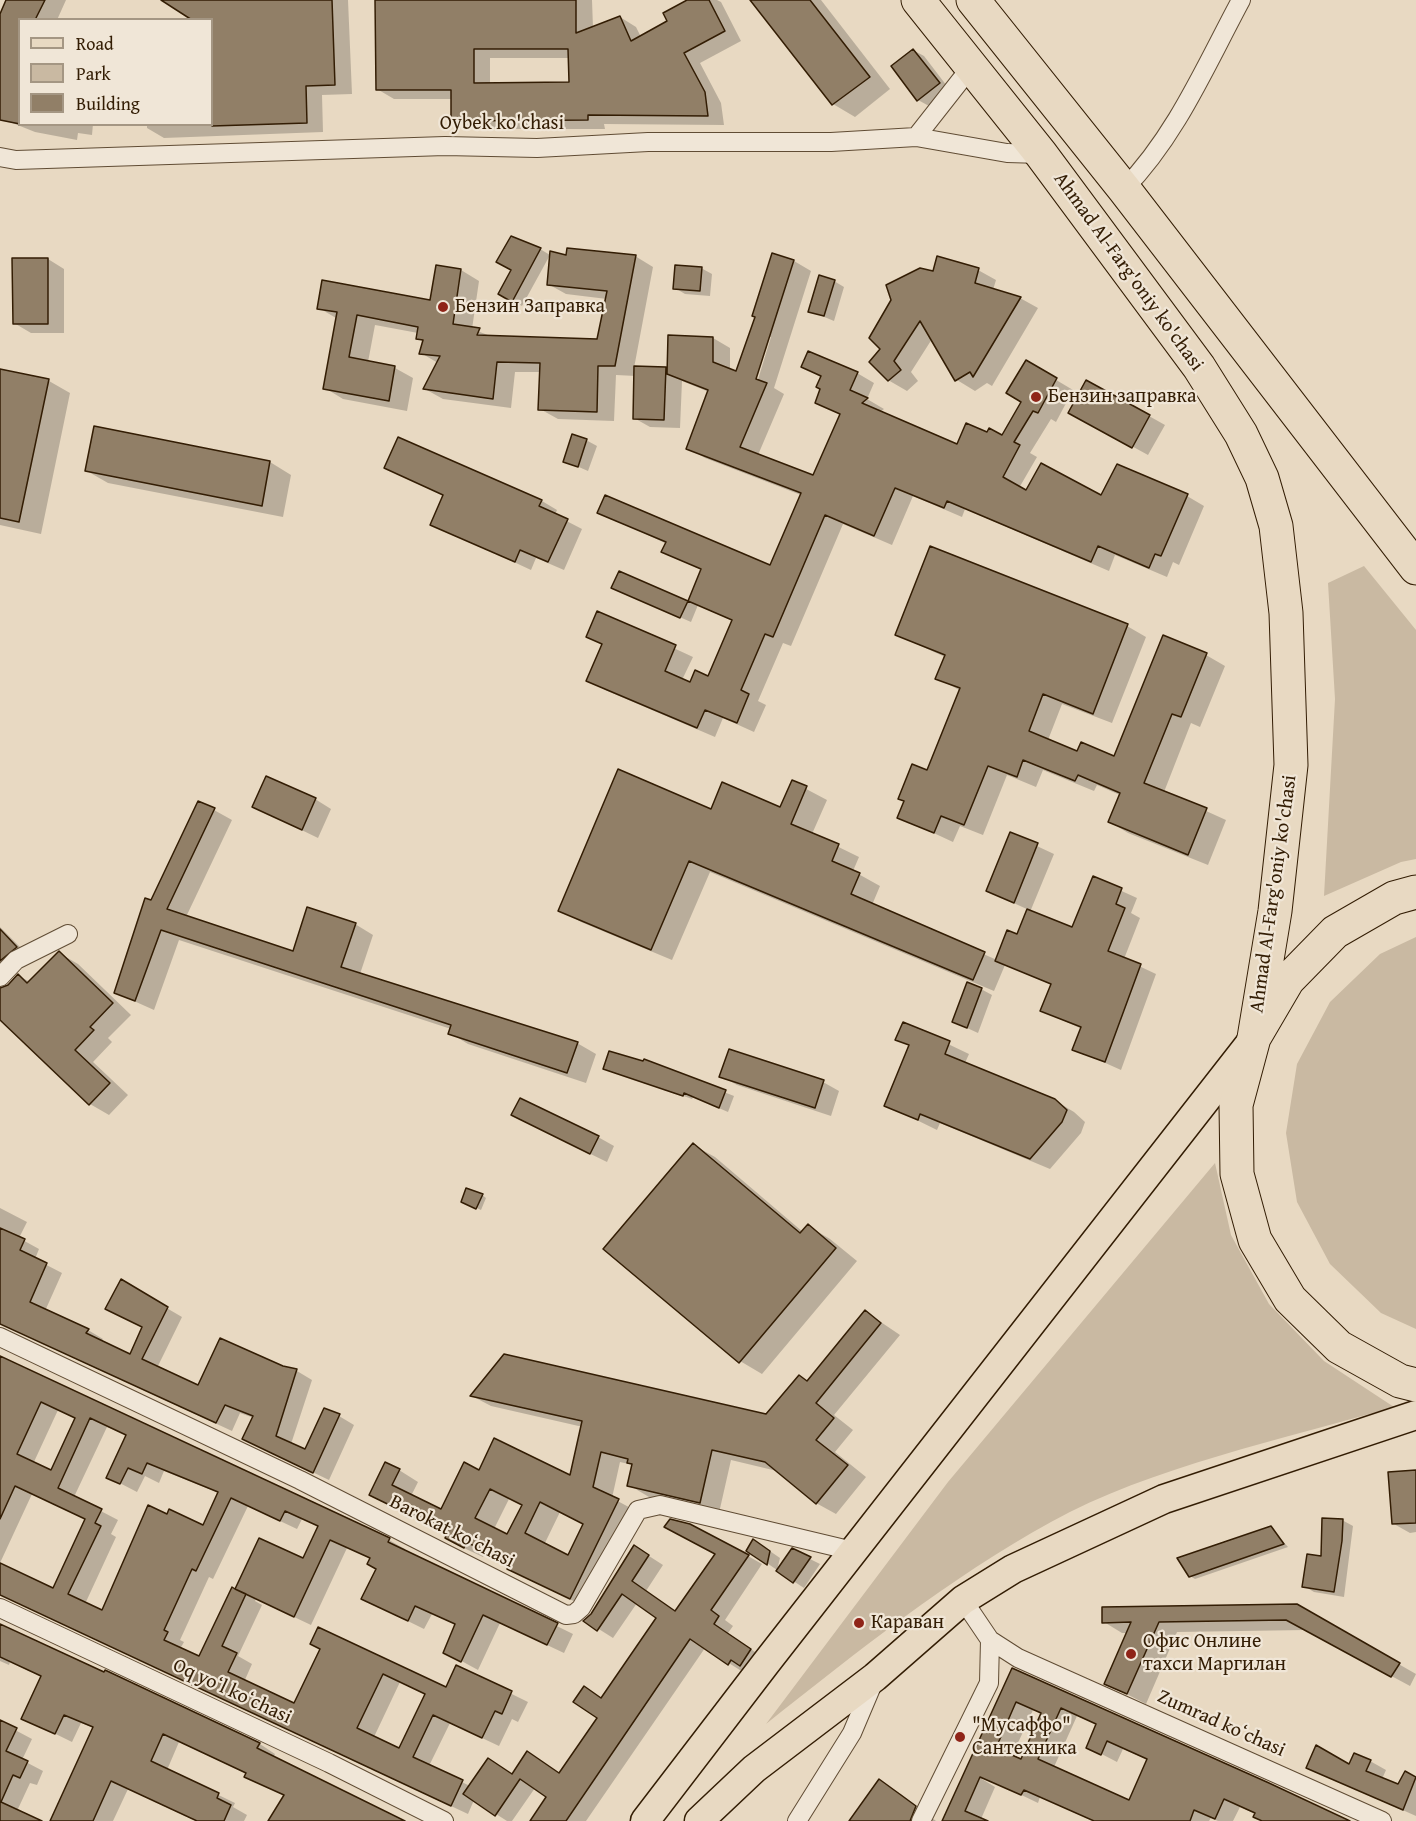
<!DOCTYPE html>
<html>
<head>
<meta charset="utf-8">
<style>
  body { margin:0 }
  #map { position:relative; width:1416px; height:1821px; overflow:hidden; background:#e8d9c2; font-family:"Gentium Book Plus",serif }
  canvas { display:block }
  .legend { position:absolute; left:18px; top:18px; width:195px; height:108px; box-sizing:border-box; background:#f0e6d7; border:2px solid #a49683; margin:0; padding:8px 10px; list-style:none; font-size:18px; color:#331d04 }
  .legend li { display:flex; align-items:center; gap:12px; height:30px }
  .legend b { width:30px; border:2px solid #a49683 }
</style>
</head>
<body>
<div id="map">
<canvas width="1416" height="1821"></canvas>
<ul class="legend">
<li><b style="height:8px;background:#e8d9c2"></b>Road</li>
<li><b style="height:16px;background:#c9b9a2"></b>Park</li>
<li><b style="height:16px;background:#917f67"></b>Building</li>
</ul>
</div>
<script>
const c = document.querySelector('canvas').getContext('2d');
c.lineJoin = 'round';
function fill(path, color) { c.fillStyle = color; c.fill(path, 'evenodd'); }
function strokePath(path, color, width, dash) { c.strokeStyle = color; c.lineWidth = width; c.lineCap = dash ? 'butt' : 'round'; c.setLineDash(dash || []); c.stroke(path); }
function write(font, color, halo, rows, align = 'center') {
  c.font = font + ' "Gentium Book Plus",serif'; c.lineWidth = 4.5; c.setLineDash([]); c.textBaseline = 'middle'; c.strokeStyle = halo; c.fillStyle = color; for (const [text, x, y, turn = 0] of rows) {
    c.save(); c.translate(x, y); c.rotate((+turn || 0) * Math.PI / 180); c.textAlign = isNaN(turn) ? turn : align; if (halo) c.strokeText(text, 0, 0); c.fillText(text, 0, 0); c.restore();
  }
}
fill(new Path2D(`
  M1364,566l52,64v229l-15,3 -77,34 11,-197 -7,-116z
  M1416,937v392l-35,-16 -51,-49 -33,-62 -11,-69 11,-69 33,-62 50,-48z
  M1215,1163l16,72 38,69 55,57 70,46c-109,32 -244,60 -343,115 -103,57 -193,129 -285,202l182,-242z`), '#c9b9a2');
fill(new Path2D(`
  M8,0h58l-9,20h-37l-20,16v-19z
  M164,0h184l4,94 -30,1 1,37 -159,6 -17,-10v-4h65v-104z
  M377,0h215l1,28 27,-11 16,10 5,10 28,-15 21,-22h27l4,2 20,39 -41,22 21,40 3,22 -120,-1 1,5h-136l-17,-9v-21h-58l-17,-10zM490,58h80v26l-80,1z
  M752,0h69l69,89 -35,28 -22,-13z
  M913,50l11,6 26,34 -21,16 -11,-6z
  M0,66l20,8v50h73l-1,11 -14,-2 -1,7 -42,-8 -35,-14z
  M540,249l10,6 -28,51 -22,-12 13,-24z
  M635,256l18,11 -19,101 35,3 1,-34 43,1 17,10v22l7,3 57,-112 17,10 -37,117 10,6 -26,61 56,22 27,-62 -25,-13 6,-13v-11l-19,-11 54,6 17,10 -7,16 17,10 -4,3 78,34 30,-12 14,3 21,-36 3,-39 47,28 -17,32 -5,-3 -21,34 7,4 -18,31 8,4 75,5 85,-1 17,10 -25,59 -6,-3 -6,15 -52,-22 -6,16 -144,-62 -3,8 -49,-21 -21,49 -49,-21 -52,122 -8,-3 -25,58 8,4 -12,27 -31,-14 -8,19 -110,-47 -17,-10 15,-35 -15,-8 10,-24 95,44 -11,23 9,4 17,-6 25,-57 -35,-16 -7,17 -78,-34 6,-15 69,30 14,-33 -39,-19 4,-7 -68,-32 171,55 31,-72 -96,-37 -17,-10 21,-56 -27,-11 -2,47 -30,-1 -16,-9 2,-42 -20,-1 -2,46 -56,-2 -18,-10 1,-37h-26l-4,36 -68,-9 -18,-10 13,-26 -17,-10 3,-11 -6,-4v-5l-43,-8 -7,37 27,6 18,10 -6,33 -64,-12 -18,-11 11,-70 -17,-10 113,-6 29,-32 18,11 -7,48 21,8 105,4 9,-42 -41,-5 -18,-10 19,-27zM769,337h2l-15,49 -3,-1z
  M48,259l16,10v64h-33l-17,-10z
  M701,268l11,6 -2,22 -25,-2 -10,-6z
  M978,270l18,10 -3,10 27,8 18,10 -46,78 -5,-3 -12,8 -18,-11 -25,-41 -21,33 7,9 -11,10 -19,-11 -17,-18 63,-89z
  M834,281l10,6 -10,34 -24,-10z
  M0,371l49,10 21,12 -29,141 -41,-9z
  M1149,416l16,9 -17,30 -62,-34z
  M399,439l143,62 15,9 -2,5 27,14 -18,41 -28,-12 -5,12 -99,-46 12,-28 -58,-29z
  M586,440l11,6 -9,25 -23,-10z
  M270,462l21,13 -8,42 -175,-34 -21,-12z
  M1127,626l19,11 -34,86 -50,-19 -14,36 30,13 37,5 91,-103 19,11 -25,61 -9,-4 -27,69 62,28 -18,45 -80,-32 -18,-11 10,-27 -23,-10 -3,6 -51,-21 -7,17 -29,-12 -24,60 -23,-9 -7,16 -54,-25 29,-45 33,-81 -24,-13 8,-21 -48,-22z
  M793,782l34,18 -15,34 47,23 -6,14 27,15 -8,19 125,55 21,-24 11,-26 -42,-19 24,-57 43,20 -24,58 43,17 20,-51 44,20 -6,15 9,5 -16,41 32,15 -35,96 -47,-21 8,-20 -40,-18 10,-26 -47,-20 -11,26 -284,-119 -38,88 -91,-38 -21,-12 152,-99 69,-2z
  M315,799l16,10 -13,29 -64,-31z
  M214,810l18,10 -46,97 108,36 61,-29 18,11 -13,39 217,69 19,11 -10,29 -118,-39 -18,-11 1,-4 -272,-89 -25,70 -38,-17 36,-91z
  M0,927l26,26 -26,17z
  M59,953l19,11 53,51 -23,23 4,4 -19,20 35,33 -19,20 -19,-11 -90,-86v-29l9,-3 10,-10 11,6z
  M981,989l11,6 -14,38 -24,-11z
  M904,1023l65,31 -4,9 89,37 20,12 11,10 -4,11 -31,36 -110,-46 -3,7 -51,-25 24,-59 -13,-7z
  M645,1061l89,35 -6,16 -35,-15 -1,2 -87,-31z
  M721,1076l102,6 16,9 -8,25 -94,-31z
  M529,1124l69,13 16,9 -7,16z
  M693,1145l22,12 88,75 5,-6 22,13 27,22 -95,113 -22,-13z
  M482,1195l4,3 -5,12 -13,-6z
  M0,1208l27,14 -8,16 20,11 -4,10 27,14 -17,38 43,19 15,9 -2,3 29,14 14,-29 -37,-18 15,-27 60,35 -25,51 42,19 83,-19 15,3 15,9 -21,64 15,7 33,-35 15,9 -25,55 -69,-33 -6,-29 -14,-5 -8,18 -232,-107z
  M866,1312l34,23 -66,80 19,15 -18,22 31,25 -30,37 -20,-11 -39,-32 -46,-11 -12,53 -70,-16 -20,-12 4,-20 -13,-3 -8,36 26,14 -48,97 -62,-30 -19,-11 2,-4 -25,-12 -3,5 -17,-8 -19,-11 1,-4 -77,-40 28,-24 19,12 -7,14 30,15 38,-39 92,5 12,-50 -92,-21 -19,-10 295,19 41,-33zM509,1499l14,7 -15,30 -14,-7zM560,1512l24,12 -16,33 -24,-12z
  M0,1358l389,182 16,9v2l168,83 -9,19 -64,-30 -22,47 -33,-18 12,-27 -25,-11 -8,15 -61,-30 14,-30 -6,-10 -24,-11 -36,77 -55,-26 -1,2 7,4 -24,51 14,8 -8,18 51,23 26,-56 125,40 11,-22 71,35 -10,20 -6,-3 -13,27 -49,-23 -21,43 41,20 43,-11 15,-22 32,21 39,-57 3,-18 56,-82 -21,-14 -24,35 -27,-17 49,-74 28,18 -17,26 30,21 72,-56 14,8 -37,56 8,6 -5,7 37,26 -22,13 -38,-24 -119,173h-54l16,-24 -13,-9 -23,33h-5l-33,-21 -6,14 -468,-219v-31l54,26 33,-70 -55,-26 -32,69zM58,1410l18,9 -25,53 -18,-8zM107,1427l21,9 -20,41 29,15 8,-16 14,7 5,-12 55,22 -16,34 -100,85 -18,-8 31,-67 -5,-3 7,-14 -44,-23zM248,1506l49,23 5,-10 17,8 -15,33 -68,31 -36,67 -20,-9 4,-7 -4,-2 29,-63 4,2zM400,1682l26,13 -26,55 -26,-13z
  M1416,1471v61l-6,1 -16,-9z
  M1342,1520l11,6 -9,71 -30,-5 -10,-6 19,-28z
  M1271,1528l17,19 -93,32 -5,-3z
  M764,1547l16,11 -3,12 -29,-20z
  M792,1550l28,14 -16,24 -26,-17z
  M1297,1606l119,68 -6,12 -104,-56 -129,2 -31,72 -41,-21 23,-50h-6l-18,-11z
  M0,1625l260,119 15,10 -2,4 131,63h-134l15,-25 -39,-20 1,-2 -68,-32 -12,28 68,33 -2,4 14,8 -3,6h-48l-68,-32 -15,32h-45l26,-93 -13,-5 -9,19 -49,-24 19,-41 -32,-15 -1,3 -9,-4z
  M1013,1670l334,151h-84l-7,-7 -16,-7 -7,14h-15l-7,-3 -2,3h-116l-53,-24 -2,6 -56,-27v3l13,8 -14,32 3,2h-40zM1033,1710l10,4 -22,47 -9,-5zM1077,1716l21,9 -10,22 29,15 6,-13 25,11 -18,42 -76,-35z
  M0,1722l32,17 -10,21 21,11 -6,14 -7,-2 -13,28 22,10 -39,-1z
  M1370,1761l16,9 -4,9 17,7 7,-13 10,6v37l-108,-48 42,-2z
  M880,1781l21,13 35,27h-85z`), '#0003');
const building = new Path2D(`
  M6,0h39l-10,20h-15v104l-20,-4v-106z
  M161,0h171l3,85 -29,1 1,37 -95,3v-106h-20z
  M375,0h201v33l44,-17 11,25 36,-20 -4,-8 24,-13h22l16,31 -41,22 21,39 3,24 -120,-1v5l-137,1v-31h-75zM474,49h94l1,33 -95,1z
  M750,0h60l60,77 -38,28z
  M913,49l27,34 -23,18 -26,-35z
  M511,236l30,12 -29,54 -14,-8 13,-24 -15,-8z
  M567,248l69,7 -21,111h-17l-1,46 -59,-2 2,-47 -43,-1 -4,37 -70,-10 17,-33 -21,-2 4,-14 -7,-1 2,-12 -61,-12 -8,42 46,9 -6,35 -66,-12 14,-77 -20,-3 5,-29 108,20 6,-35 25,4 -8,55 27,4 -3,7 120,4 10,-48 -60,-6 3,-34 16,4z
  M772,253l22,7 -38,119 11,4 -27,64 73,28 27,-61 -25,-11 5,-14 -4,-2 5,-11 -20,-9 7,-16 50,21 -8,18 18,8 -6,5 95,41 9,-21 21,9 2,-4 13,7 19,-33 -15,-9 20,-33 31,18 -19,35 -5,-2 -19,31 6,3 -17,32 23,13 15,-27 60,32 16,-31 71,30 -27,62 -6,-2 -6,14 -51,-22 -7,16 -144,-61 -3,7 -49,-20 -21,48 -49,-21 -52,122 -8,-3 -24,56 8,4 -12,29 -32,-13 -8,18 -111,-47 16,-37 -16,-7 11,-26 79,34 -11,26 25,11 5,-12 13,6 24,-56 -44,-19 13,-32 -40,-17 5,-10 -69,-29 8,-18 165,70 31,-72 -115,-44 22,-59 -41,-16 1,-39 45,2v25l23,9 19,-54 -3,-1z
  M937,256l42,12 -4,15 46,14 -48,80 -3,-5 -15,9 -35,-60 -26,40 7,9 -13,11 -19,-19 11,-13 -11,-11 22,-38 -5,-15 34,-17 13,3z
  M12,258h36v66h-35z
  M675,265l27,2 -2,24 -27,-2z
  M819,275l16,5 -11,36 -16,-4z
  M634,366l32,1 -2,53 -31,-1z
  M0,369l49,10 -30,143 -19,-4z
  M1086,380l64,35 -18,33 -64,-35z
  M94,426l176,35 -8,45 -177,-35z
  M572,434l15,5 -9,28 -15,-5z
  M398,437l144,63 -3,6 29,13 -20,43 -28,-12 -5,12 -85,-37 13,-30 -59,-27z
  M930,546l198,78 -35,90 -50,-20 -14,37 48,20 4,-9 33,14 49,-121 44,18 -26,64 -9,-3 -28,69 63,25 -19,47 -80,-33 12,-29 -42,-18 -3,6 -52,-21 -6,17 -29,-11 -24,59 -23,-9 -7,17 -37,-15 7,-17 -6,-2 14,-35 15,6 33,-82 -25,-9 10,-24 -50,-20z
  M619,571l69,30 -8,17 -69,-30z
  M618,769l93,40 11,-27 58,25 12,-27 15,6 -16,38 48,20 -7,17 28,12 -9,21 134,58 -12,28 -284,-119 -38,89 -93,-39z
  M266,776l50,22 -14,32 -50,-23z
  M198,801l17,7 -48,101 126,42 14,-44 49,16 -15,44 237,75 -11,31 -119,-39 3,-9 -290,-95 -26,71 -21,-8 31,-95 6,2z
  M1010,832l28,11 -24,60 -28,-12z
  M1093,876l29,12 -6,16 9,4 -17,43 33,13 -36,98 -33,-12 9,-23 -41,-16 11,-27 -56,-23 12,-31 10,4 10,-25 45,18z
  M0,929l17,18 -17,14z
  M59,951l54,52 -23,24 4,3 -19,20 35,33 -21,22 -89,-85v-32l8,-3 10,-11 9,9z
  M967,982l15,6 -15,40 -15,-6z
  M903,1022l47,19 -5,13 110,45 12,11 -5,12 -32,37 -110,-45 -2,6 -34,-14 25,-61 -14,-5z
  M729,1049l95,31 -9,28 -96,-31z
  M609,1051l34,10 1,-2 82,31 -7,18 -35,-15 -1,3 -80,-27z
  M520,1098l79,38 -9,18 -79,-39z
  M693,1143l107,90 8,-9 28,24 -97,115 -136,-114z
  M466,1188l17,6 -7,15 -15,-7z
  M0,1228l25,11 -5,11 27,13 -17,39 59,27 -3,4 44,21 12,-27 -37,-18 16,-30 47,28 -26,52 56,26 22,-47 63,28 14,3 -21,67 29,13 19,-41 16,6 -27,59 -71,-34 11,-23 -28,-11 -9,18 -216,-99z
  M865,1310l16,13 -65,80 18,15 -18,22 32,25 -32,39 -51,-42 -53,-12 -12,53 -73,-17 5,-22 -5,-1 1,-4 -27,-7 -8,35 26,12 -49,100 -63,-30 3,-6 -44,-21 -2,6 -19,-10 2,-5 -78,-38 16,-33 15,7 -8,16 49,24 23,-47 15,8 15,-32 76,37 12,-54 -112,-25 34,-42 262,60 33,-39 8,6zM490,1489l32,16 -15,29 -32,-16zM540,1502l43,22 -15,31 -43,-22z
  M0,1356l390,182 -2,4 170,81 -11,22 -64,-30 -22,47 -18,-9 12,-29 -40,-18 -7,15 -47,-22 15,-30 -9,-5 3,-6 -40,-18 -36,77 -59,-28 11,5 -24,52 15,7 -9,19 66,31 26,-54 -10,-5 8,-17 128,60 10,-22 56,26 -10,23 -7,-3 -13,27 -49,-23 -20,42 50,23 -12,26 -451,-211v-32l53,25 32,-69 -70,-33 -15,33zM41,1402l34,16 -24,52 -34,-16zM90,1418l36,17 -20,43 14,6 8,-16 14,6 5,-11 71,29 -15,33 -34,-16 -2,5 -19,-9 -46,105 -34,-16 33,-68 -6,-3 7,-14 -44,-21zM231,1498l49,23 5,-10 33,15 -15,32 -44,-20 -24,51 -3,-2 -33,69 -35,-16 4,-8 -4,-2 28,-61 4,2zM383,1674l42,20 -26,54 -42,-20z
  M1416,1470v53l-24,1 -4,-52z
  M1322,1518l21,1 -1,22 -8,51 -32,-5 5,-33 14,2z
  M670,1519l20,5 59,31 -38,55 8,6 -5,8 37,25 -11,17 -9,-6 -3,5 -38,-26 -124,182h-36l16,-24 -26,-18 -25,37 -32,-22 25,-36 24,16 15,-23 32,22 38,-55 -24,-16 11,-16 17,12 55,-80 -34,-24 -25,37 -14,-10 8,-7 43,-69 15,10 -17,26 43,30 40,-57 -51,-27z
  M1271,1526l13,18 -95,33 -12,-19z
  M753,1539l17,12 -3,14 -21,-14z
  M792,1548l19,9 -18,26 -17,-12z
  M1297,1604l103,59 -9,14 -105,-57 -127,2 -32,72 -23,-10 27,-62 -29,1v-16z
  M0,1624l104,48 1,-2 155,73 -3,5 148,73h-137l16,-26 -40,-18 2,-4 -83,-39 -12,27 68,32 -2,5 14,7 -7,16h-27l-86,-40 -18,40h-43l43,-94 -29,-12 -9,19 -34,-15 20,-43 -41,-19z
  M1012,1668l257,115 81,38h-88l-9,-4 2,-4 -31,-14 -9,20 -21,-9 -4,11h-96l-70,-31 -3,5 -41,-18 -15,34 23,10h-46zM1016,1702l25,11 -20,46 -25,-11zM1061,1708l35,16 -10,24 15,7 6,-14 40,18 -18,41 -91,-41z
  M0,1720l17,8 -11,23 22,10 -8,17 -7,-3 -12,27 41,19h-42z
  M1316,1745l33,19 5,-11 17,7 -5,11 32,13 7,-13 11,6 -13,33 -97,-42z
  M879,1779l37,27 -6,15h-61z`);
fill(building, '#917f67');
strokePath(building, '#331d04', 1.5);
const street = new Path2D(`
  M916,137l91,16 34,1
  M0,157l16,3 429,-14 92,2 111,-6h183l85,-5 55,-70
  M1124,189c52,-53 82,-124 117,-189
  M0,977l16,-17 52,-26
  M0,1337l300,143 266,135 8,-1 7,-6 57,-98 22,-5 193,46
  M963,1600l27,40 28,18 364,163
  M0,1608l329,155 115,58
  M797,1821l55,-88 22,-52
  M921,1821l68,-138 1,-43`);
const primary = new Path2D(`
  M645,1821l121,-158 485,-621
  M699,1821l55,-52 121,-92 88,-77 50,-31 151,-70 252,-84`);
const highway = new Path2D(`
  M918,0l123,154 158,213 42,67 21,44 14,48 10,87 5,152 -16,146 -21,127
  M973,0l151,189 292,379
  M1416,892l-22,6 -59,34 -47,48 -34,58 -18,67 1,69 18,66 35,59 49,48 61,34 16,4`);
strokePath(street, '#604c34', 20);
strokePath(primary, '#331d04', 31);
strokePath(highway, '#331d04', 35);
strokePath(street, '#f0e6d7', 18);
strokePath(primary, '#e8d9c2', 28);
strokePath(highway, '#e8d9c2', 33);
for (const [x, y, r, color] of [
  [443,307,6,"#8f2418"],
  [1036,397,6,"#8f2418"],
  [859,1623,6,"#8f2418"],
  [1131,1654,6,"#8f2418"],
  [960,1737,6,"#8f2418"]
]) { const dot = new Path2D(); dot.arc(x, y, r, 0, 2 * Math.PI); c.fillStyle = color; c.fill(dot); strokePath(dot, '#f0e6d7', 2); }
write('20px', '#331d04', '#f0e6d7', [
  ["Oybek ko'chasi",502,124],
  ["Ahmad Al-Farg'oniy ko'chasi",1128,272,54],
  ["Ahmad Al-Farg'oniy ko'chasi",1274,894,-82],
  ["Barokat koʻchasi",452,1532,27],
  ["Oq yoʻl koʻchasi",232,1692,25],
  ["Zumrad koʻchasi",1221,1724,24]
]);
write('20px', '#331d04', '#f0e6d7', [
  ["Бензин Заправка",455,307],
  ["Бензин заправка",1048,397],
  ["Караван",871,1623],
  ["Офис Онлине",1143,1642],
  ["тахси Маргилан",1143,1665],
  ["\"Мусаффо\"",972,1726],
  ["Сантехника",972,1749]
], 'left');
</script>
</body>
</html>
